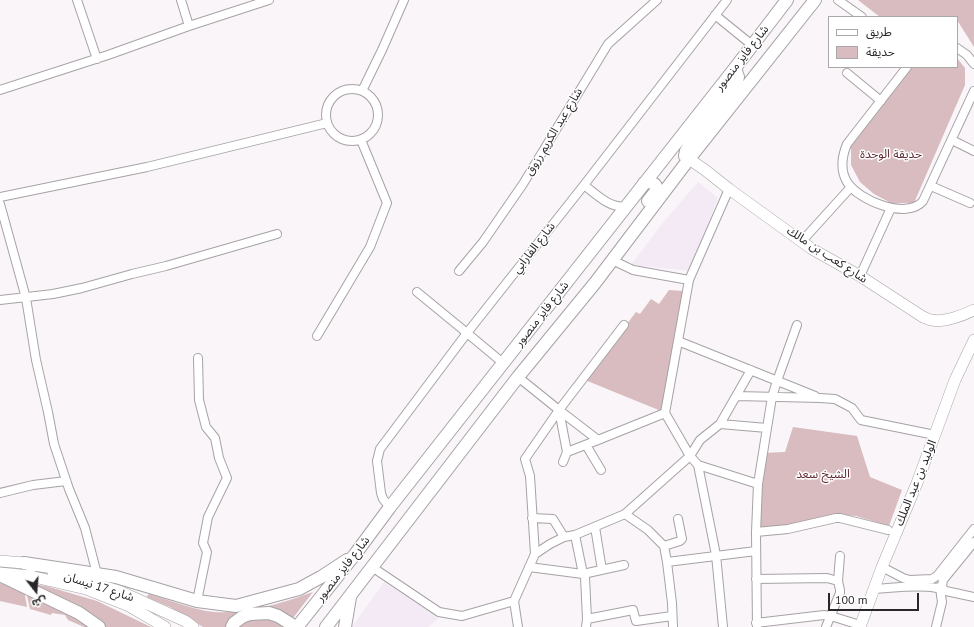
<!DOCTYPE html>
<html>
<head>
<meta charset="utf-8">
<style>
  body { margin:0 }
  #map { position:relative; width:974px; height:627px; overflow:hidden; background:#f9f5f9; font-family:"PT Sans","Noto Sans Arabic",sans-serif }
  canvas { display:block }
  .legend { position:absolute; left:828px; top:16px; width:130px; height:52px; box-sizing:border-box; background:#fff; border:1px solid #a9a9a9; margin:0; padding:5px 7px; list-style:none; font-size:12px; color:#292729 }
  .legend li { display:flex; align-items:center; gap:8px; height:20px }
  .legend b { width:20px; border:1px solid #a9a9a9 }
  .north { position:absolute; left:16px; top:571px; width:40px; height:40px; -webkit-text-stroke:3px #fff; paint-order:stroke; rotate:163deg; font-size:11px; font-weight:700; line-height:16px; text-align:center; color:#292729 }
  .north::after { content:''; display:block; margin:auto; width:14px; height:18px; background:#292729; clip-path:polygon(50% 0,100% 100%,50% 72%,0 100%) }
  .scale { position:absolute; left:828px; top:593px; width:91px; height:18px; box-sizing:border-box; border:2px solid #292729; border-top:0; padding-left:5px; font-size:12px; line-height:14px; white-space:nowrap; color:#292729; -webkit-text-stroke:3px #fff; paint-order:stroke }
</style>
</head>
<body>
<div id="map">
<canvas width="974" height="627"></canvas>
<ul class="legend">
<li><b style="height:5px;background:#fff"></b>طريق</li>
<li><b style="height:11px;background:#d8bcbf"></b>حديقة</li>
</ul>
<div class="north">ش</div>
<div class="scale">100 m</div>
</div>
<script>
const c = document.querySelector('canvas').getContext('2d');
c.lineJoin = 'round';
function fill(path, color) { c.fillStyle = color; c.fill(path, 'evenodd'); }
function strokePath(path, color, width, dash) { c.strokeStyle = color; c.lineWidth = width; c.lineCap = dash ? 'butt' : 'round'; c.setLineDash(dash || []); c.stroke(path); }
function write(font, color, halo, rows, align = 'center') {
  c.font = font + ' "PT Sans","Noto Sans Arabic",sans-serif'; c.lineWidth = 3; c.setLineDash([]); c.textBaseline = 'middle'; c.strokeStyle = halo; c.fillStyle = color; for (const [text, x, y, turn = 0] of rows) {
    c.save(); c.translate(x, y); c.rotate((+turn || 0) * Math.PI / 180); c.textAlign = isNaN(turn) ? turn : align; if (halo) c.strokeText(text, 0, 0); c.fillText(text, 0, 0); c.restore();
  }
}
fill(new Path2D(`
  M698,182l20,16 -28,73 -59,-6 31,-41z
  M384,582l55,36 -11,9h-76z`), '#f4eaf5');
fill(new Path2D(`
  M858,0h116v47l-17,-27v-3h-77z
  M957,58l8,10v17l-51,118h-23l-17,-9 -14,-12 -9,-17v-25l60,-73h46z
  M669,290l14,1 -22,120 -76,-31 51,-68 4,2 11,-15 8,5z
  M793,427l64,9 13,41 32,13 -13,36 -33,-10 -14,-1 -86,17 7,-79 22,-1z
  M0,583l24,6 3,18 -27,-6z
  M32,584l14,2 51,15 54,26h-46z
  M26,591l68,36h-10l-16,-7 -3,-5 -13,-2 -1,2 -21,-6z
  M313,592l-20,26 -26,-8 -35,8 -7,9h-22l-18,-11 -15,-9 -22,-9 -1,-2 2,-2c20,6 45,16 65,18 27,2 54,-5 79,-13 7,-2 13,-5 20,-7z
  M268,618l11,3 4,6h-47c9,-8 20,-8 32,-9z`), '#d8bcbf');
const minor = new Path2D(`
  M77,0l20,59
  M181,0l8,26
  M838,0l24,17
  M715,15l37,30
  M957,48l10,7 7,9
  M907,67l-60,77c-5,12 -7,26 0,38 12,19 60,38 76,19l51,-110
  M847,73l34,28
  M326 115a26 26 0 1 1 52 0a26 26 0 1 1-52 0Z
  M0,90l108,-35 81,-29 80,-26
  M362,91l20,-41 22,-50
  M952,140l22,11
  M584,185c12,9 26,24 42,21
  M931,186l39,17
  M0,197l147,-30 180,-44
  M0,204l26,94 10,62 12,52 6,32 15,45 16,39 12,46
  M802,241l49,-54
  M612,260l21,10 56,10
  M459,271l24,-29 40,-58 85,-140 49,-44
  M860,276l31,-68
  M417,292l50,41 36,30
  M0,300l53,-6 29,-6 50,-14 34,-8 111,-32
  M317,336l53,-89 17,-44 -26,-63
  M678,341l137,55
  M518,377l41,33 -34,49 5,17 5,78
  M737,396l83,2 15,1 17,9 9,12 74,15
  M559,410l39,30 67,-27
  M720,424l47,4
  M586,445l15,25
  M567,452l31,-12
  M563,462l4,-10 -8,-42 65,-85
  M698,465l60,19
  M0,493l33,-8 33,-4
  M390,507l-7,-8 -2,-6 -4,-32 3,-12 87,-116 117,-148 143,-185
  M625,514l23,16 16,16 3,16
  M532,518l21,1 11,18
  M595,527l7,43
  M756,532l32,-3 48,-11h4l48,12
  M575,535l8,39 2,3 2,42 -1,8
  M664,546l16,-5 2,-2 -4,-20
  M372,567l67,45 23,4 52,-15
  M529,567l54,7 41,-9
  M882,567l21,11 7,2 22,-1 5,-3 37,-47
  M756,579l71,-1 11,3
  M943,580l31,-38
  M941,587l5,4 28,6
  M874,589c20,-1 43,-5 63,-1l5,-2 1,-6
  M197,601l10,-49 -4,-9 5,-26 19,-39 -8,-20 -4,-20 -9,-11 -7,-27 -1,-42
  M587,619l46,-9 3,11 36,-5
  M756,623l68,-8 10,2 26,8
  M518,627l-4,-26 21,-47 15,-10 14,-7 11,-2 50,-21 65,-58 10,-16 20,-16 31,-54
  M673,627l-1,-24 -5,-41 89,-11
  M723,627l-7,-72 -18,-90 -8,-9 -25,-43 24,-133 40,-91
  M757,627l-1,-95 2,-48 14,-87 5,-16 20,-56
  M826,627l14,-34v-3l-2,-9 2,-25
  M936,627l6,-25 -2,-14`);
const major = new Path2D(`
  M689,159l16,11 24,19 83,60 48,27 63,41c3,1 6,3 9,3 11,3 32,-5 42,-10
  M0,561l24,2 9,3
  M53,572l66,19 66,30 8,6
  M0,573l30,3 56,13 43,17 36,21
  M860,627l22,-60 35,-84 38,-103 19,-40`);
const highway = new Path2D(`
  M689,159l-4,-3 1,-5 5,-9 45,-59 2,-6 -3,-9
  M644,183c5,-2 9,-1 12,3v5l-8,10
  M24,563l92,14 81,24 39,5 63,-17 22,-12 26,-17
  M0,575l79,38 20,14
  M232,627l2,-4 8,-6 8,-3 19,-1 9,3 13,8 1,3
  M297,627l59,-74 34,-46 345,-439 52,-68
  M326,627l192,-250 77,-94 94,-124 126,-159
  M345,627l5,-30`);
strokePath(minor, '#a6a2a6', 10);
strokePath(major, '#a6a2a6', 12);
strokePath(highway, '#a6a2a6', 14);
strokePath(minor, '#fff', 8);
strokePath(major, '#fff', 11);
strokePath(highway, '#fff', 12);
write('12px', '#292729', '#fff', [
  ["شارع فايز منصور",742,58,-52],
  ["شارع عبد الكريم رزوق",554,132,-59],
  ["شارع الفارابي",534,248,-52],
  ["شارع كعب بن مالك",827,255,33],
  ["شارع فايز منصور",542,314,-52],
  ["الوليد بن عبد الملك",916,483,-68],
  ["شارع فايز منصور",343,569,-52],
  ["شارع 17 نيسان",99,587,18]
]);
write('12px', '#5f2933', '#fff', [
  ["حديقة الوحدة",891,155],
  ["الشيخ سعد",823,475]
]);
</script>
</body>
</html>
